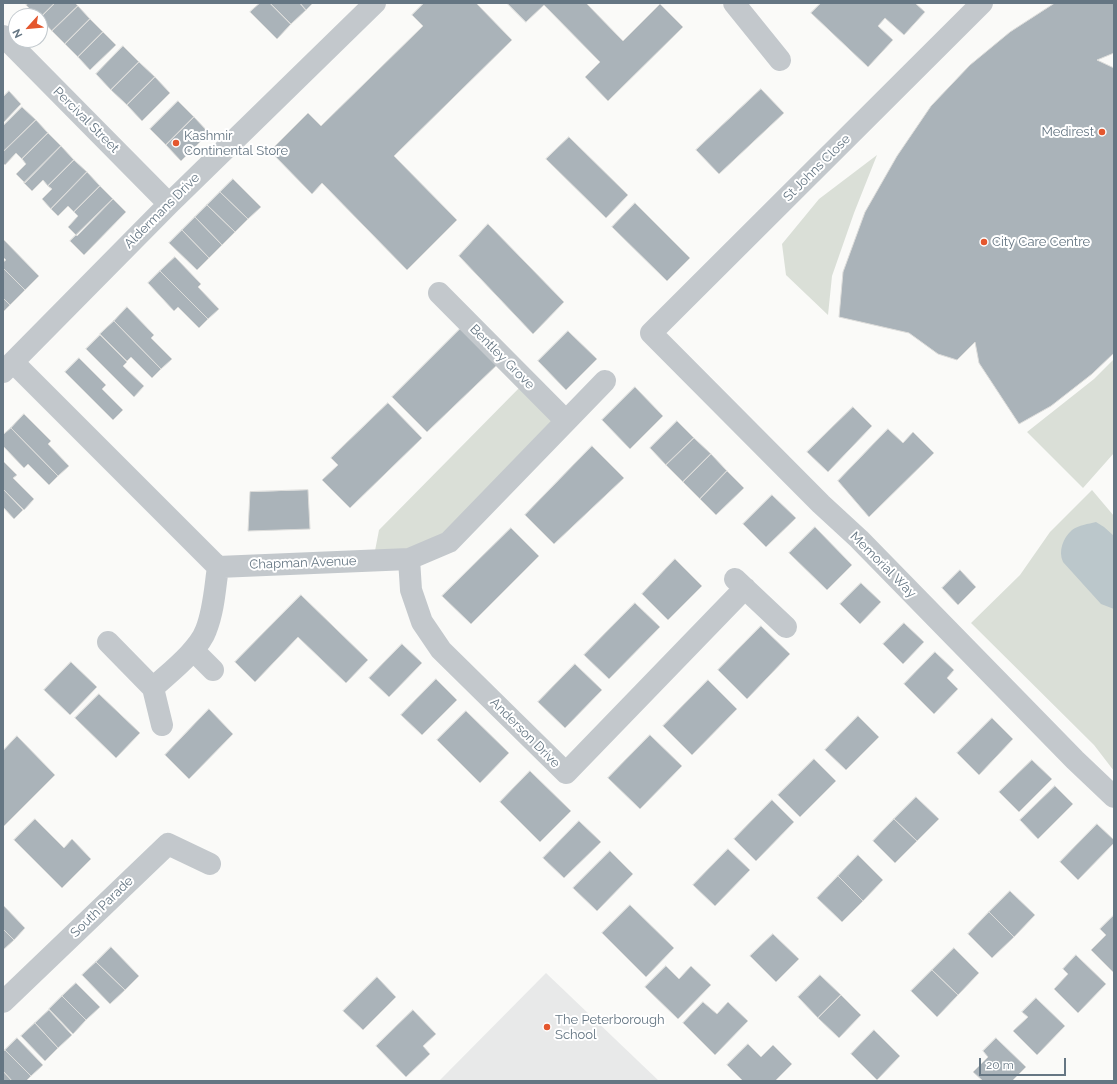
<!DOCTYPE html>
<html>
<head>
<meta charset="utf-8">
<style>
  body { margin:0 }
  #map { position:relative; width:1117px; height:1084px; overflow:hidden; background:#fafaf8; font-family:Raleway,sans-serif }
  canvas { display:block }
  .frame { position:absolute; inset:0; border:4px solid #657683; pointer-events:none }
  .north { position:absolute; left:8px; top:8px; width:40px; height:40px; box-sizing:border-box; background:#fff; border:1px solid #c1c8cd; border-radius:50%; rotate:243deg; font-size:11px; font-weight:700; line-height:16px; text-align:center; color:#657683 }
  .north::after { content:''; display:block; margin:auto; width:14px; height:18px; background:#e4572e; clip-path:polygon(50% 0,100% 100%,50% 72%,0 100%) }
  .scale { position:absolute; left:979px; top:1058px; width:87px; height:18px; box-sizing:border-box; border:2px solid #657683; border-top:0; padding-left:5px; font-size:12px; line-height:14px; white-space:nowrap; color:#657683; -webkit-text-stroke:3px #fff; paint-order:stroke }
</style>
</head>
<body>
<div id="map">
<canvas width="1117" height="1084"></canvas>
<div class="frame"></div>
<div class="north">N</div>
<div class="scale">20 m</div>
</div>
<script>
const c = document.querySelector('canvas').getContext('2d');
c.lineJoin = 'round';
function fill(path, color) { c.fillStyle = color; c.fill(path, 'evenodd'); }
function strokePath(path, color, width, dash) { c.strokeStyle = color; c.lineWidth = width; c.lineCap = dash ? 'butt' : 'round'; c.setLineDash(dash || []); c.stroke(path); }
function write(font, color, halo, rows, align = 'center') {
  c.font = font + ' Raleway,sans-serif'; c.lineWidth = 4; c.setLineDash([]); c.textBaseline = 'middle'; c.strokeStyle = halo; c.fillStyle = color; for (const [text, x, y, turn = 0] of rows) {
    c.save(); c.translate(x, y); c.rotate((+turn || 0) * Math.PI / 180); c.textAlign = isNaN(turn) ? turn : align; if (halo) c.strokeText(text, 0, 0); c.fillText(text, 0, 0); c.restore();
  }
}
fill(new Path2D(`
  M546,973l113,108h-220z`), '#e8e9e9');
fill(new Path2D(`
  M877,155l-23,58 -22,63 -4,39 -42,-40 -4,-31 37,-45z
  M1114,359v94l-31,35 -56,-56 67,-53z
  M523,384l35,37 -111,116 -41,16 -32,3 5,-26z
  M1092,490l22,26v255l-20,-26 -123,-122 49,-48 30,-43z`), '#dadfd7');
fill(new Path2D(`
  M1096,522l8,5 10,9v73l-13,-5 -38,-42c-5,-11 0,-24 9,-32 7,-5 16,-6 24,-8z`), '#bbc7cb');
const building = new Path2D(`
  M29,3h26l-15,15v-2h-3l-11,-11z
  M55,3h20l3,3 -26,25 -12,-13z
  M260,3h10l21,21 -14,15 -27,-27z
  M270,3h30l6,7 -15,14z
  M300,3h13l-7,7z
  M424,3h52l36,37 -118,116 63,64 -50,50 -85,-87 -10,11 -42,-43 38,-38 13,13 102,-100 -11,-11z
  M507,3h79l37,38 37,-37 23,23 -75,74 -23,-24 15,-15 -56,-57 -18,17z
  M821,3h94l10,9 -21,23 -19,-17 -7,8 15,14 -25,27 -57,-54z
  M1055,3h59v50l-17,7 17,8v285l-22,21 -41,32 -32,18 -40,-61 -4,-21 -18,18 -19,-6 -29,-21 -70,-16 4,-45 22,-60 32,-56 34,-50 39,-41 40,-33z
  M78,6l12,13 -25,25 -13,-13z
  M90,19l13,13 -25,25 -13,-13z
  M103,32l13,13 -26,25 -12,-13z
  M123,46l16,16 -28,28 -15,-16z
  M139,62l16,15 -28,28 -16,-15z
  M155,77l15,16 -28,28 -15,-16z
  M761,89l23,24 -65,61 -23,-24z
  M9,91l12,13 -18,19v-26z
  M178,101l16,16 -28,28 -16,-16z
  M22,107l14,13 -33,32v-26z
  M194,117l15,16 -28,28 -15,-16z
  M36,120l12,13 -26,26 -6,-6 -11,12 -2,-2v-11z
  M48,133l13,13 -36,37 -9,-9 10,-10 -4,-5z
  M569,137l59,58 -22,23 -60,-59z
  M61,146l13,14 -26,26 -5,-6 -11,11 -8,-8z
  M74,160l13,12 -36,37 -9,-10 10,-10 -4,-3z
  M87,172l13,14 -26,26 -6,-6 -10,10 -7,-7z
  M233,179l28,28 -13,12 -28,-27z
  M100,186l13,13 -36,37 -9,-9 10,-11 -4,-4z
  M220,192l28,27 -13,13 -28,-27z
  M113,199l13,13 -42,43 -14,-14z
  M635,203l55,55 -23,23 -55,-54z
  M207,205l28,27 -13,13 -27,-28z
  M195,217l27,28 -13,13 -27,-28z
  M488,224l76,78 -31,32 -74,-78z
  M182,230l27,28 -12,12 -28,-27z
  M3,239l36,37 -14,14 -22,-22v-6l3,-2 -3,-3z
  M175,257l26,27 -3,3 21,22 -11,10 -48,-48z
  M3,268l22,22 -15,15 -7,-7z
  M160,271l48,48 -9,9 -21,-21 -4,4 -26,-28z
  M3,298l7,7 -7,7z
  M127,307l27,28 -3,3 21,21 -11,10 -47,-48z
  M114,321l47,48 -9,9 -21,-21 -4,4 -27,-27z
  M461,328l37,36 -71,68 -35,-35z
  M568,331l29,28 -31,31 -28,-29z
  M100,335l27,27 -4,4 21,20 -10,11 -48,-48z
  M79,358l27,27 -4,4 21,21 -10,10 -48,-48z
  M635,387l28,29 -33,33 -28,-29z
  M388,403l34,35 -72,70 -28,-28 16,-15 -7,-7z
  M853,407l19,19 -44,46 -21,-20z
  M24,414l27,27 -3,3 21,22 -11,10 -47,-48z
  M677,421l17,17 -28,27 -16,-17z
  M11,428l47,48 -9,9 -21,-21 -4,4 -21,-22v-11z
  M888,429l15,14 10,-11 21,21 -65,64 -31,-36z
  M694,438l17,16 -28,28 -17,-17z
  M592,446l32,32 -70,66 -29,-29z
  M711,454l16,17 -27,28 -17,-17z
  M3,461l14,14 -4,3 21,21 -10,11 -21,-21z
  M727,471l17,17 -28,27 -16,-16z
  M3,489l20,21 -9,9 -11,-12z
  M308,490l2,39 -62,2 2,-39z
  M772,495l24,23 -30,29 -23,-23z
  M815,527l37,38 -25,25 -38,-37z
  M511,528l28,28 -68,68 -29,-28z
  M675,559l27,27 -34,34 -26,-26z
  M960,570l16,17 -18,18 -16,-17z
  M861,583l20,19 -21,22 -20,-20z
  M301,595l67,65 -22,23 -48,-46 -43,45 -20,-20z
  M635,603l25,24 -51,52 -25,-24z
  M904,623l20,19 -21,22 -20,-20z
  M761,626l29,28 -43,45 -29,-29z
  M402,644l20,19 -33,34 -20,-19z
  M935,652l19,18 -7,8 11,11 -24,25 -30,-30z
  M71,662l26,25 -27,28 -26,-25z
  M575,664l27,26 -37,38 -27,-26z
  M436,679l21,21 -35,35 -21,-20z
  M708,680l29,29 -45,46 -29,-29z
  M99,694l41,39 -24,25 -41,-40z
  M209,709l24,25 -44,45 -24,-24z
  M466,711l43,42 -29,30 -43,-43z
  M858,716l21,21 -33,33 -21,-20z
  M992,718l21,21 -34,36 -22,-22z
  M650,735l32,31 -42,43 -32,-31z
  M17,736l38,39 -52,52v-76z
  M814,759l22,22 -36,36 -22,-22z
  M1032,760l20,19 -33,33 -20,-20z
  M530,771l41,40 -31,31 -40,-40z
  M1055,786l18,18 -35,35 -18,-19z
  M916,797l23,22 -22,22 -23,-22z
  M772,800l22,22 -38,39 -22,-22z
  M35,819l29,29 8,-9 19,20 -29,29 -48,-48z
  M894,819l23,22 -22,22 -22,-22z
  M579,821l22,21 -37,36 -21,-20z
  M1097,824l17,16v3l-36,37 -18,-18z
  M728,849l22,21 -35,36 -22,-21z
  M610,851l23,23 -36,37 -24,-23z
  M858,855l25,25 -20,21 -25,-25z
  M838,876l25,25 -21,21 -25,-24z
  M1010,891l25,24 -21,22 -25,-25z
  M3,905l22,23 -11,12 -11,-11z
  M630,905l44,43 -28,29 -44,-44z
  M989,912l25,25 -22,21 -24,-24z
  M1114,915v58l-23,-23 15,-15 -6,-6z
  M3,929l11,11 -11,10z
  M773,934l26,25 -23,23 -26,-26z
  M111,947l28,29 -14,14 -29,-28z
  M954,948l25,25 -21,22 -26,-25z
  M1076,955l30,29 -28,29 -24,-24 14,-15 -5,-5z
  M96,962l29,28 -15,14 -28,-29z
  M666,966l13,13 12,-13 20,19 -33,34 -33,-32z
  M932,970l26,25 -21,22 -26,-26z
  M820,975l21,20 -23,23 -20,-21z
  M377,977l19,20 -33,33 -20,-19z
  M76,983l24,24 -14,13 -24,-24z
  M841,995l20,20 -22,23 -21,-20z
  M62,996l24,24 -13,14 -24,-25z
  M1036,998l29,28 -28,29 -24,-24 15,-14 -6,-5z
  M703,1002l14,12 11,-12 20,19 -33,34 -32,-32z
  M49,1010l23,25 -14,13 -23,-25z
  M413,1010l23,24 -13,12 7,8 -24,23 -30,-31z
  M35,1023l23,25 -13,13 -24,-25z
  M874,1030l26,26 -23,24 -26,-26z
  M17,1038l26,27 -12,11 -26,-26z
  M996,1038l30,29 -14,14h-29l-10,-9 15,-15 -5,-6z
  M748,1044l13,13 12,-12 19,19 -17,17h-32l-16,-16z
  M5,1050l26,26 -5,5h-14l-9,-10v-19z
  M3,1071l9,10h-9z`);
fill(building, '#aab3b9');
strokePath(building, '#dcdcda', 1);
strokePath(new Path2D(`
  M734,3l46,57
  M982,3l-331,330 170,171 38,35 216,221 39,37
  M3,36l166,168
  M439,293l127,128
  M13,362l205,205 191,-8 40,-17 156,-161
  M3,372l166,-168 206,-201
  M409,559l2,31 11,32 19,28 125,123 179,-185
  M735,579l51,48
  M108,642l45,46 9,37
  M193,650l20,20
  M153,688c16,-15 46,-38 53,-58 8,-20 9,-43 12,-63
  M3,1002l165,-158 42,20`), '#c3c8cc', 22);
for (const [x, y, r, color] of [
  [1102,132,4,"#e4572e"],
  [176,143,4,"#e4572e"],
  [984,242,4,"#e4572e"],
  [547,1027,4,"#e4572e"]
]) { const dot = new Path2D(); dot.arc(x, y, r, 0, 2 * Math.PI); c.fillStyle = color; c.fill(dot); strokePath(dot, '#fff', 1.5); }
write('13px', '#657683', '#fff', [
  ["Percival Street",86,120,45],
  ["St Johns Close",817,168,-45],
  ["Aldermans Drive",162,211,-45],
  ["Bentley Grove",502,357,45],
  ["Chapman Avenue",303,563,-2],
  ["Memorial Way",883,565,45],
  ["Anderson Drive",525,733,45],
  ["South Parade",102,907,-44]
]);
write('13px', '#657683', '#fff', [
  ["Medirest",1094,132,"right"],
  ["Kashmir",184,136],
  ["Continental Store",184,151],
  ["City Care Centre",992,242],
  ["The Peterborough",555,1020],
  ["School",555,1035]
], 'left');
</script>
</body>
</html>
